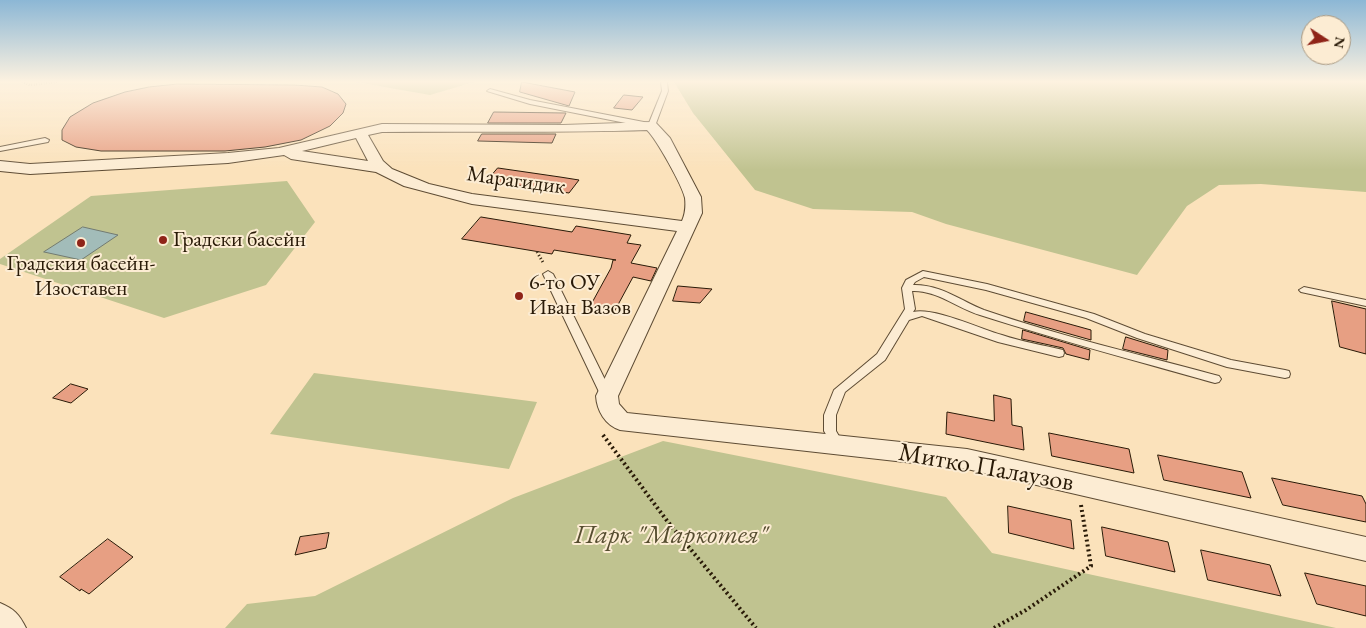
<!DOCTYPE html>
<html>
<head>
<meta charset="utf-8">
<style>
  body { margin:0 }
  #map { position:relative; width:1366px; height:628px; overflow:hidden; background:#fbe2bb; font-family:"EB Garamond",serif }
  canvas { display:block }
  .north { position:absolute; left:1301px; top:15px; width:50px; height:50px; box-sizing:border-box; background:#fcecd3; border:1px solid #a89881; border-radius:50%; rotate:101deg; font-size:14px; font-weight:700; line-height:20px; text-align:center; color:#291a07 }
  .north::after { content:''; display:block; margin:auto; width:18px; height:22px; background:#8f2418; clip-path:polygon(50% 0,100% 100%,50% 72%,0 100%) }
</style>
</head>
<body>
<div id="map">
<canvas width="1366" height="628"></canvas>
<div class="north">N</div>
</div>
<script>
const c = document.querySelector('canvas').getContext('2d');
c.lineJoin = 'round';
function fill(path, color) { c.fillStyle = color; c.fill(path, 'evenodd'); }
function strokePath(path, color, width, dash) { c.strokeStyle = color; c.lineWidth = width; c.lineCap = dash ? 'butt' : 'round'; c.setLineDash(dash || []); c.stroke(path); }
function write(font, color, halo, rows, align = 'center') {
  c.font = font + ' "EB Garamond",serif'; c.lineWidth = 4; c.setLineDash([]); c.textBaseline = 'middle'; c.strokeStyle = halo; c.fillStyle = color; for (const [text, x, y, turn = 0] of rows) {
    c.save(); c.translate(x, y); c.rotate((+turn || 0) * Math.PI / 180); c.textAlign = isNaN(turn) ? turn : align; if (halo) c.strokeText(text, 0, 0); c.fillText(text, 0, 0); c.restore();
  }
}
fill(new Path2D(`
  M341,82h133l-44,13 -74,-13z
  M674,82h692v110l-105,-8 -42,1 -32,21 -50,69 -191,-51 -34,-12 -99,-3 -58,-19 -62,-77z
  M287,181l28,41 -49,63 -102,33 -164,-54v-5l91,-63z
  M314,373l223,29 -28,67 -239,-35z
  M663,441l283,56 46,56 344,75h-1111l22,-24 68,-8 198,-98z`), '#c0c390');
const water = new Path2D(`
  M83,227l35,8 -37,25 -37,-8z`);
fill(water, '#a2bcb9');
strokePath(water, '#727b72', 1);
const building = new Path2D(`
  M522,82l53,10 -6,14 -49,-14z
  M178,84l117,1 27,2 16,7 8,10 -3,9 -13,13 -29,14 -36,7 -40,4h-124l-25,-4 -14,-7v-10l8,-13 23,-14 32,-11 24,-5z
  M624,95l19,2 -11,13 -18,-2z
  M494,112l72,1 -5,10h-73z
  M482,134h74l-4,9 -74,-2z
  M498,168l62,9 19,3 -10,13 -82,-12z
  M481,217l91,15 4,-6 55,9 -4,8 14,2 -10,18 26,5 -6,13 -18,-4 -20,37 -25,-4 23,-42 2,-8h3l-62,-10 -2,4 -90,-15z
  M678,286l34,3 -12,14 -27,-2z
  M1332,301l34,8v45l-26,-7z
  M1026,312l65,18v10l-67,-19z
  M1023,330l67,20 -1,10 -23,-6 -3,-6 -41,-9z
  M1126,337l42,13 -1,10 -44,-11z
  M71,384l17,5 -17,14 -18,-5z
  M994,395l17,4 1,26 10,2 2,23 -78,-16 1,-22 47,9z
  M1049,433l80,16 5,24 -82,-17z
  M1158,455l84,17 9,26 -87,-18z
  M1272,478l90,18 4,8v18l-83,-17z
  M1008,506l63,14 3,29 -65,-16z
  M1102,527l66,15 7,30 -69,-16z
  M329,533l-3,15 -31,7 5,-18z
  M108,539l25,18 -44,37 -8,-5 -1,2 -20,-14z
  M1201,550l69,15 11,31 -73,-16z
  M1305,573l61,13v30l-49,-12z`);
fill(building, '#e79f83');
strokePath(building, '#291a07', 1);
const service = new Path2D(`
  M661,82h6l1,9 -13,35 -4,2 -121,-24 -43,-13 3,-2 40,11 119,23 13,-32z
  M45,138l4,2 -1,2 -48,9v-4z
  M548,271l5,3 60,122 -2,3h-8l-2,-3 -58,-122z
  M923,271l64,13 107,30 51,20 86,26 54,10 4,1 1,3 -1,3 -4,1 -58,-11 -90,-29 -51,-20 -100,-28 -62,-13 -9,5 -2,3c27,-1 48,16 71,25 76,26 154,44 231,65l4,1 2,3 -2,3 -4,1c-78,-22 -157,-43 -235,-68 -23,-7 -43,-25 -68,-24l3,18 -2,3c21,-5 67,17 89,23 20,7 41,10 61,15l1,3 -1,3 -4,1 -61,-15 -76,-26 -13,4 -24,40 -40,32 -9,23v16l8,14 -2,3 -4,2 -4,-2 -10,-17v-16l10,-25 43,-36 28,-45 -3,-21 4,-8z
  M1304,287l62,13v6l-65,-14 -2,-2z`);
const minor = new Path2D(`
  M651,122l5,1 14,15 31,59 1,16 -84,183 1,8 8,9 340,36 399,88v24l-399,-92 -347,-39c-15,-5 -23,-19 -24,-34l81,-165 -205,-27 -68,-18 -28,-14 -85,-13 -7,-4 -56,8 -198,11 -30,-3v-10l30,3 198,-11 51,-5 103,-24 181,1zM647,130c10,10 35,55 38,68 1,9 0,16 -3,23l-210,-27 -43,-10 -37,-15 -9,-8 -15,-26 14,-3c89,-1 177,1 265,-2zM356,138l12,23 -66,-10z`);
const tertiary = new Path2D(`
  M0,603c14,6 19,11 26,25h-26z`);
strokePath(service, '#5e4c34', 2);
strokePath(minor, '#5e4c34', 2);
strokePath(tertiary, '#5e4c34', 2);
strokePath(new Path2D(`
  M22,82l8,3 27,-3`), '#291a07', 2.5, [0.5, 2]);
strokePath(new Path2D(`
  M537,252l7,12`), '#291a07', 3, [1, 2.5]);
strokePath(new Path2D(`
  M603,435l65,87 88,106
  M994,628l32,-18 65,-44 -10,-61`), '#291a07', 4, [2, 3]);
fill(service, '#fcecd3');
fill(minor, '#fcecd3');
fill(tertiary, '#fcecd3');
const sky = c.createLinearGradient(0, 0, 0, 170);
sky.addColorStop(0, '#8cb7d5');
sky.addColorStop(0.48, '#fdf2e0');
sky.addColorStop(1, '#fdf2e000');
c.fillStyle = sky;
c.fillRect(0, 0, 1366, 170);
for (const [x, y, r, color] of [
  [163,240,5,"#8f2418"],
  [81,243,5,"#8f2418"],
  [519,296,5,"#8f2418"]
]) { const dot = new Path2D(); dot.arc(x, y, r, 0, 2 * Math.PI); c.fillStyle = color; c.fill(dot); strokePath(dot, '#fcecd3', 2); }
write('22px', '#291a07', '#fcecd3', [
  ["Марагидик",516,181,8]
]);
write('22px', '#291a07', '#fcecd3', [
  ["Градски басейн",173,240],
  ["Градския басейн-",81,264,"center"],
  ["Изоставен",81,289,"center"],
  ["6-то ОУ",529,283],
  ["Иван Вазов",529,308]
], 'left');
write('26px', '#291a07', '#fcecd3', [
  ["Митко Палаузов",986,468,10]
]);
write('italic 26px', '#564d30', '#fcecd3', [
  ["Парк \"Маркотея\"",671,536]
]);
</script>
</body>
</html>
